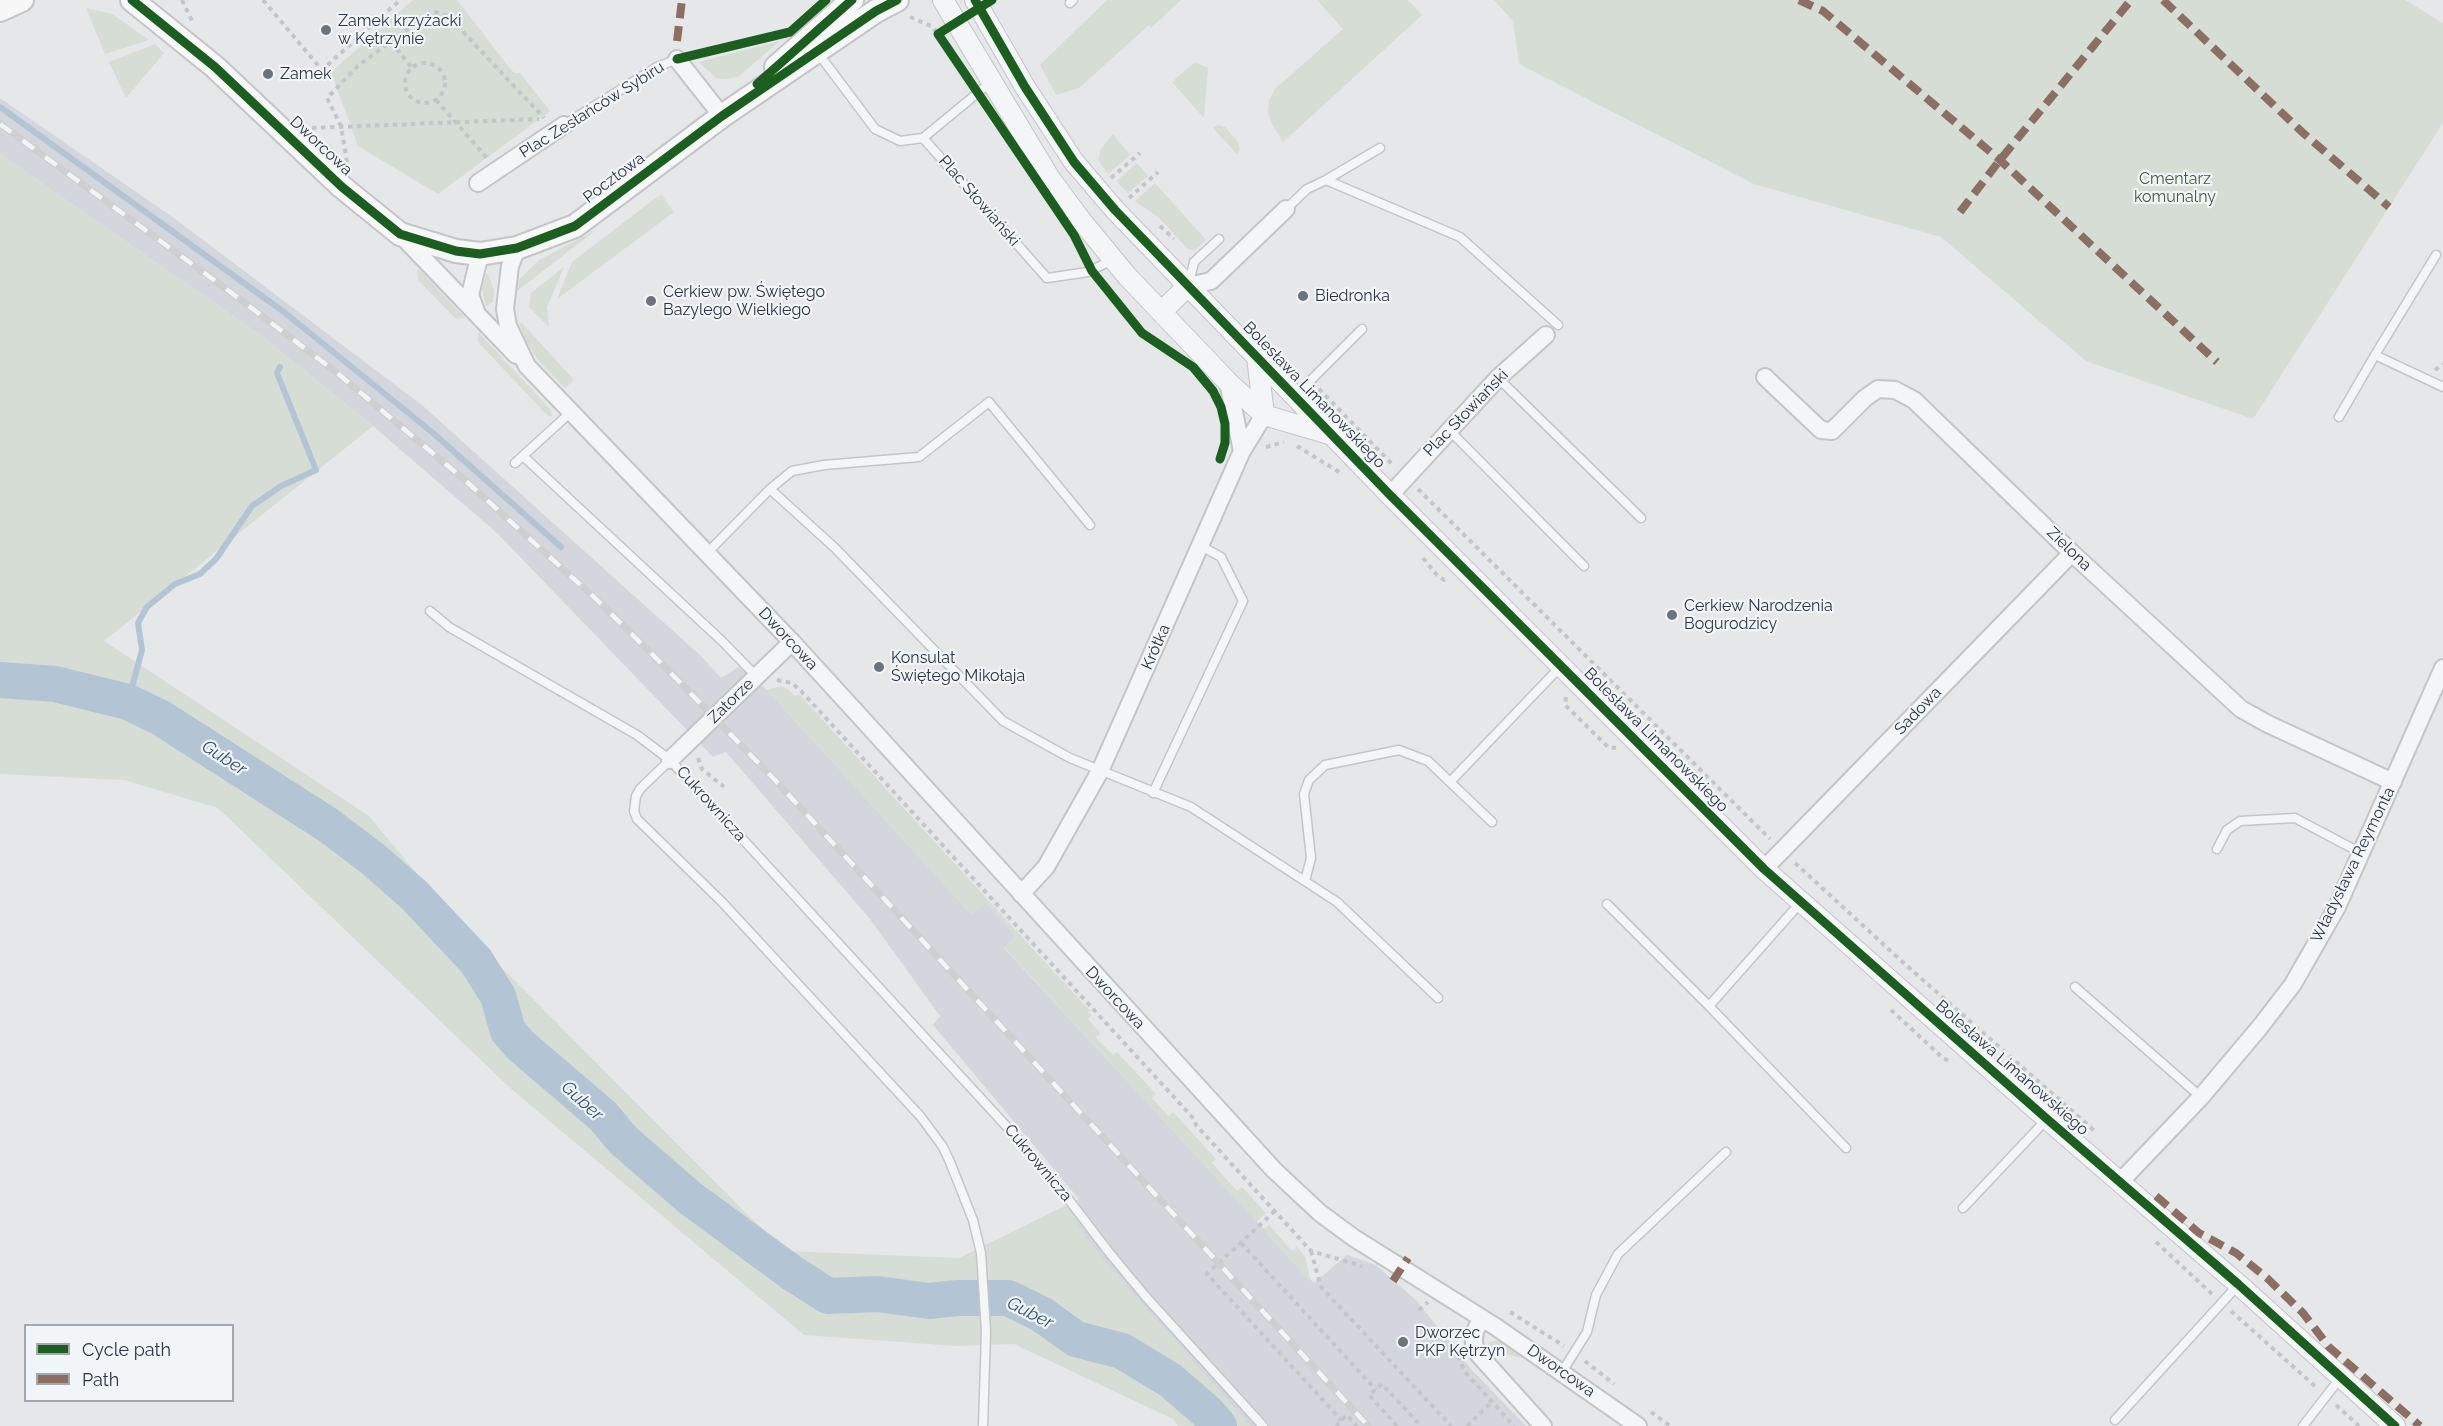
<!DOCTYPE html>
<meta charset="utf-8">
<style>
body{margin:0}
#map{position:relative;width:2443px;height:1426px;overflow:hidden;background:#e5e7e9;font-family:Raleway,sans-serif}
canvas{display:block}
.legend{position:absolute;left:24px;top:1324px;width:210px;height:78px;box-sizing:border-box;background:#f2f5f8;border:2px solid #a2a8b0;margin:0;padding:8px 10px;list-style:none;font-size:18px;color:#2a3443}
.legend li{display:flex;align-items:center;gap:12px;height:30px}
.legend b{width:30px;border:2px solid #a2a8b0}
</style>
<div id="map">
<canvas width="2443" height="1426"></canvas>
<ul class="legend">
<li><b style="height:8px;background:#1b5e20"></b>Cycle path</li>
<li><b style="height:8px;background:#8d6e63"></b>Path</li>
</ul>
</div>
<script>
const ctx = document.querySelector('canvas').getContext('2d');
ctx.lineJoin = 'round';
function paint(path, color) {
  ctx.fillStyle = color;
  ctx.fill(path, 'evenodd');
}
function toPath(rows) {
  const path = new Path2D();
  for (const r of rows) {
    if (r.length === 3) {
      path.moveTo(r[0] + r[2], r[1]);
      path.arc(r[0], r[1], r[2], 0, 2 * Math.PI);
      continue;
    }
    path.moveTo(r[0], r[1]);
    for (let i = 2; i < r.length; i += 2) path.lineTo(r[i], r[i + 1]);
  }
  return path;
}
function strokePath(path, color, width, dash) {
  ctx.strokeStyle = color;
  ctx.lineWidth = width;
  ctx.lineCap = dash ? 'butt' : 'round';
  ctx.setLineDash(dash || []);
  ctx.stroke(path);
}
function write(font, color, halo, rows, align = 'center') {
  ctx.font = font + ' Raleway,sans-serif';
  ctx.lineWidth = 4.5;
  ctx.setLineDash([]);
  ctx.textBaseline = 'middle';
  ctx.strokeStyle = halo;
  ctx.fillStyle = color;
  for (const [text, x, y, turn = 0] of rows) {
    ctx.save();
    ctx.translate(x, y);
    ctx.rotate((+turn || 0) * Math.PI / 180);
    ctx.textAlign = isNaN(turn) ? turn : align;
    if (halo) ctx.strokeText(text, 0, 0);
    ctx.fillText(text, 0, 0);
    ctx.restore();
  }
}
paint(toPath([
 [0,98,174,218,423,406,701,656,721,678,739,667,767,690,971,914,985,902,1016,936,1004,948,1314,1283,1347,1255,1376,1265,1416,1300,1472,1370,1526,1426,1250,1426,1108,1266,1077,1226,1079,1199,933,1025,940,1016,870,919,726,752,713,757,497,533,373,426,259,334,0,154]
]), '#d3d6dc');
paint(toPath([
 [413,0,457,0,505,62,514,73,520,73,550,111,438,194,358,146,331,72],
 [1107,0,1181,0,1151,28,1149,25,1079,88,1056,95,1040,65],
 [1317,0,1408,0,1422,15,1283,142,1273,126,1268,113,1269,100,1275,89,1343,29],
 [1494,0,2405,0,2443,23,2443,123,2253,419,2086,361,1941,237,1754,184,1519,64,1513,21],
 [86,8,112,14,149,40,105,54],
 [780,41,738,77,726,79,716,78,699,62],
 [155,44,164,53,126,98,109,62],
 [1195,62,1208,68,1204,118,1172,82],
 [1218,125,1225,127,1238,142,1240,149,1237,154,1213,128],
 [1113,134,1130,155,1108,174,1098,160,1101,149],
 [0,154,259,334,373,426,104,641,369,816,458,924,784,1251,959,1258,1079,1199,1077,1226,1116,1275,1250,1426,1178,1426,1173,1419,1014,1344,956,1346,804,1335,508,1086,218,808,124,780,0,774],
 [1137,163,1148,176,1128,193,1116,181],
 [1155,183,1206,240,1195,250,1188,249,1158,217,1135,201],
 [661,194,674,212,557,299,572,262],
 [596,230,517,291,519,280,539,260],
 [564,267,547,307,549,327,529,307,531,293],
 [419,269,465,318,456,319,418,280,417,271],
 [486,274,488,274,494,290,493,302,486,306,482,289],
 [519,323,522,323,574,380,565,388,537,359,526,341],
 [478,332,551,410,552,416,548,416,478,342],
 [781,686,789,690,795,696,799,694,1090,1011,1088,1012,1091,1016,1088,1019,1100,1033,1096,1038,1113,1055,1117,1052,1156,1094,1152,1098,1168,1116,1173,1112,1216,1159,1212,1163,1228,1181,1237,1191,1242,1187,1266,1213,1256,1222,1004,947,1015,936,986,903,971,915,767,690],
 [1269,1225,1292,1251,1297,1247,1305,1256,1311,1283,1263,1230],
 [1498,1340,1503,1342,1527,1359,1485,1349,1489,1342]
]), '#d5ddd5');
strokePath(toPath([
 [0,107,284,312,433,433,561,547],
 [128,702,142,650,138,623,147,607,175,584,200,574,216,559,252,506,281,486,316,470,277,373,280,367]
]), '#b3c4d4', 6);
strokePath(toPath([
 [0,680,55,684,128,702,161,718,328,825,373,859,414,895,476,961,498,996,508,1031,520,1045,603,1116,623,1140,690,1198,792,1273,828,1296,877,1294,929,1301,958,1298,1008,1298,1041,1314,1076,1339,1122,1351,1170,1380,1207,1412,1219,1426]
]), '#b3c4d4', 36);
const service = toPath([
 [1070,3,1073,0],
 [818,53,875,129,900,141,923,138],
 [991,82,923,138,1047,278,1088,272,1112,260],
 [564,125,657,67,677,59],
 [1326,180,1460,237,1558,325],
 [1286,209,1307,189,1326,180,1380,148],
 [1189,283,1194,262,1219,239],
 [2375,355,2436,255],
 [1498,378,1641,518],
 [1295,396,1362,329],
 [2339,417,2375,355,2443,387],
 [1449,430,1584,566],
 [523,456,722,641,756,676],
 [515,463,571,412],
 [770,489,835,548,1003,721,1070,758,1191,807,1337,902,1438,998],
 [707,553,770,489,792,471,824,465,919,457,989,402,1090,525],
 [430,611,449,627,637,735,670,760,1019,1140,1066,1196,1108,1251,1146,1297,1263,1426],
 [670,760,640,789,636,796,634,811,637,819,722,902,921,1117,943,1147,950,1162,973,1220,981,1253,986,1331,983,1426],
 [1450,782,1561,666],
 [1153,793,1243,601,1221,557,1201,546],
 [2217,849,2227,830,2240,821,2295,818,2361,853],
 [1305,881,1311,858,1304,794,1309,780,1325,765,1399,750,1428,761,1492,822],
 [1801,902,1709,1006,1846,1148],
 [1607,904,1709,1006],
 [2075,987,2201,1097],
 [1963,1208,2047,1119],
 [1562,1372,1587,1332,1596,1295,1618,1254,1726,1152],
 [2115,1420,2238,1285],
 [2303,1426,2341,1377]
]);
const minor = toPath([
 [677,59,722,116],
 [478,183,564,125],
 [401,235,516,355],
 [517,248,510,266,505,309,508,326,527,366,792,642,1274,1170,1320,1213,1354,1238,1496,1327,1638,1426],
 [1188,286,1211,281,1286,209],
 [476,311,470,295,480,254],
 [1765,377,1821,430,1832,431,1865,398,1878,389,1895,390,1914,400,2072,553,2241,709,2268,724,2393,782],
 [1228,382,1242,451],
 [1390,495,1498,378,1546,335],
 [670,760,792,642],
 [1764,869,2072,553],
 [1021,894,1046,867,1100,771,1242,451,1264,415],
 [2120,1182,2201,1097,2260,1027,2293,984,2337,907,2443,668],
 [1482,1318,1475,1331,1474,1338,1474,1345,1479,1355,1543,1426]
]);
const tertiary = toPath([
 [943,0,1049,177,1080,219,1127,276,1228,382,1264,415,1329,434],
 [975,0,1025,87,1074,162,1115,210,1390,495,1764,869,2047,1119,2238,1284,2395,1426],
 [1161,312,1188,286],
 [1257,357,1264,415]
]);
const secondary = toPath([
 [132,0,215,67,342,187,400,234,456,251,480,254,517,248,575,226,722,116,876,11,897,0],
 [0,10,22,0],
 [776,67,852,0]
]);
strokePath(service, '#c3c5c7', 11);
strokePath(minor, '#c3c5c7', 20);
strokePath(tertiary, '#c3c5c7', 22);
strokePath(secondary, '#c3c5c7', 26);
strokePath(toPath([
 [182,0,192,21],
 [263,0,322,70,400,0],
 [910,17,931,26,938,34],
 [391,42,412,68],
 [425,83,20],
 [436,100,487,158],
 [312,128,539,119],
 [347,162,341,126,327,98,358,66,432,11,448,16,544,118],
 [1111,178,1140,153],
 [1129,198,1158,172],
 [1160,226,1174,239],
 [2435,370,2443,364],
 [1319,389,1393,465],
 [1297,446,1339,472],
 [1266,447,1284,442],
 [1418,489,1770,839],
 [1423,558,1437,575,1444,580,1447,579],
 [777,680,792,683,801,691,1195,1120,1196,1125,1311,1251,1362,1266],
 [1566,697,1565,705,1608,747,1616,748],
 [698,758,702,769,724,787],
 [1795,863,1907,966,2096,1132],
 [1891,1010,1943,1058,1951,1062],
 [1275,1211,1207,1274,1342,1421],
 [2156,1242,2212,1294],
 [1241,1243,1376,1390],
 [1311,1251,1321,1287,1451,1426],
 [1419,1310,1428,1302],
 [2231,1311,2317,1388],
 [1510,1312,1564,1346],
 [1458,1356,1465,1372,1514,1426],
 [1585,1361,1614,1384],
 [2336,1405,2359,1426],
 [1651,1412,1670,1426],
 [1336,1426,1347,1415,1357,1426],
 [1397,1426,1369,1395,1382,1384,1421,1426],
 [1467,1426,1492,1402]
]), '#c3c5c9', 4, [4.5, 4.5]);
strokePath(service, '#f3f5f6', 8);
strokePath(minor, '#f3f5f6', 16);
strokePath(tertiary, '#f3f5f6', 20);
strokePath(secondary, '#f7f7f7', 22);
const rail = toPath([
 [0,124,229,291,336,372,467,482,595,598,662,664,775,780,1368,1426]
]);
strokePath(rail, '#cdcfd1', 7);
strokePath(rail, '#f2f5f8', 4.5, [14]);
strokePath(toPath([
 [1799,0,1823,11,2000,160,2217,362],
 [2163,0,2302,132,2389,207],
 [677,41,682,0],
 [1960,212,2000,160,2131,0],
 [2156,1196,2199,1233,2236,1253,2268,1279,2303,1313,2329,1347,2420,1426],
 [1393,1281,1408,1258]
]), '#8d6e63', 8, [15, 8]);
strokePath(toPath([
 [132,0,215,67,342,187,400,234,456,251,480,254,517,248,575,226,722,116,876,11,897,0],
 [975,0,1025,87,1074,162,1115,210,1390,495,1764,869,2047,1119,2238,1284,2395,1426],
 [992,0,938,34,1074,235,1092,271,1142,333,1193,367,1213,391,1221,407,1225,424,1225,443,1220,459],
 [677,59,790,32,826,0],
 [757,84,852,0]
]), '#1b5e20', 9);
for (const [x, y, r, color] of [
 [326,30,6,"#6b737d"],
 [268,74,6,"#6b737d"],
 [1303,296,6,"#6b737d"],
 [651,301,6,"#6b737d"],
 [1672,615,6,"#6b737d"],
 [879,667,6,"#6b737d"],
 [1403,1342,6,"#6b737d"]
]) {
  const dot = new Path2D();
  dot.arc(x, y, r, 0, 2 * Math.PI);
  ctx.fillStyle = color;
  ctx.fill(dot);
  strokePath(dot, '#f2f5f8', 2);
}
write('16px', '#2a3443', '#f2f5f8', [
 ["Zamek krzyżacki",338,21],
 ["w Kętrzynie",338,39],
 ["Zamek",280,74],
 ["Cerkiew pw. Świętego",663,292],
 ["Bazylego Wielkiego",663,310],
 ["Biedronka",1315,296],
 ["Cerkiew Narodzenia",1684,606],
 ["Bogurodzicy",1684,624],
 ["Konsulat",891,658],
 ["Świętego Mikołaja",891,676],
 ["Dworzec",1415,1333],
 ["PKP Kętrzyn",1415,1351]
], 'left');
write('16px', '#2a3443', '#f2f5f8', [
 ["Plac Zesłańców Sybiru",592,110,-32],
 ["Dworcowa",321,146,43],
 ["Pocztowa",614,178,-37],
 ["Plac Słowiański",979,201,49],
 ["Bolesława Limanowskiego",1314,395,46],
 ["Plac Słowiański",1466,413,-46],
 ["Zielona",2069,549,44],
 ["Dworcowa",788,639,47],
 ["Krótka",1156,647,-66],
 ["Zatorze",731,701,-44],
 ["Sadowa",1918,711,-46],
 ["Bolesława Limanowskiego",1656,740,45],
 ["Cukrownicza",711,804,48],
 ["Władysława Reymonta",2353,865,-64],
 ["Dworcowa",1115,998,47],
 ["Bolesława Limanowskiego",2012,1068,41],
 ["Cukrownicza",1038,1163,50],
 ["Dworcowa",1561,1371,35]
]);
write('16px', '#405f37', '#f2f5f8', [
 ["Cmentarz",2175,179],
 ["komunalny",2175,197]
]);
write('italic 18px', '#345478', '#f2f5f8', [
 ["Guber",224,758,33],
 ["Guber",582,1101,42],
 ["Guber",1030,1313,27]
]);
</script>
